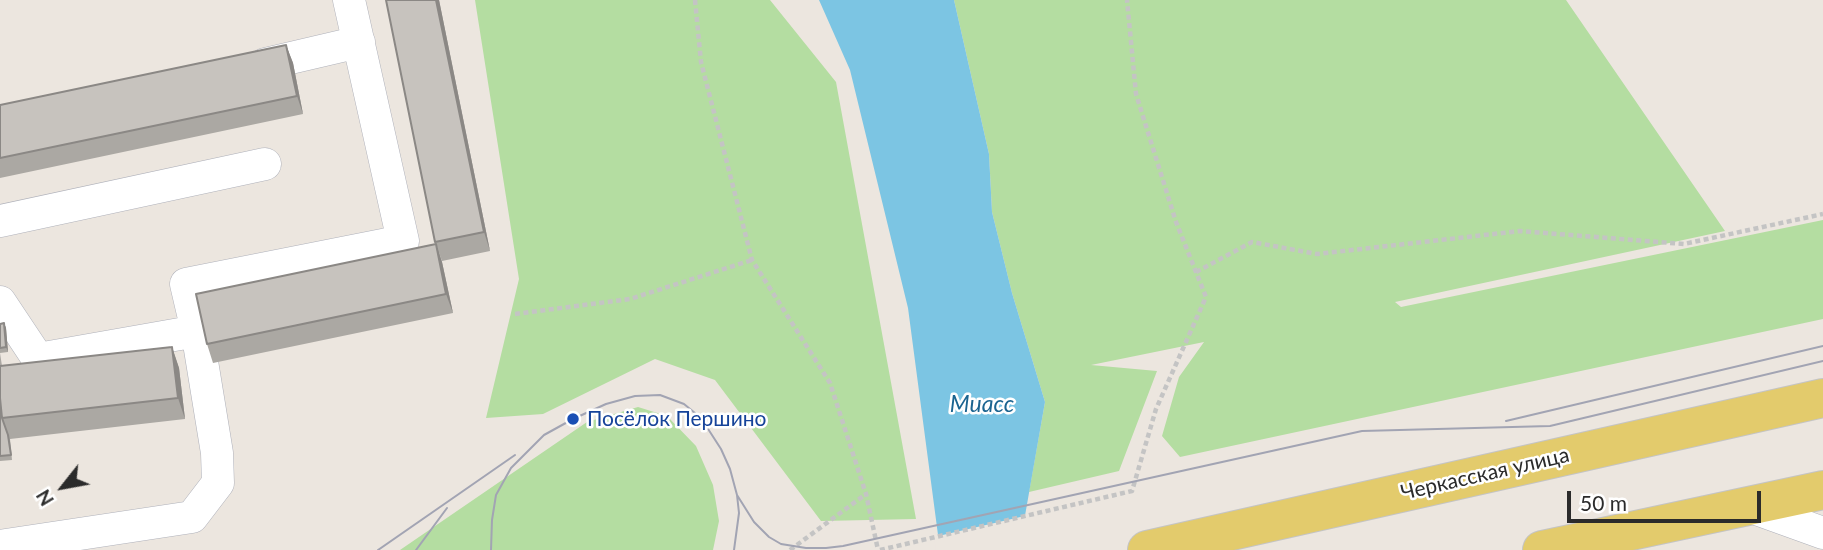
<!DOCTYPE html>
<meta charset="utf-8">
<style>
body{margin:0}
#map{position:relative;width:1823px;height:550px;overflow:hidden;background:#ece6df;font-family:Lato,sans-serif}
canvas{display:block}
.north{position:absolute;left:28px;top:452px;width:70px;height:70px;-webkit-text-stroke:5px #fff;paint-order:stroke;rotate:239deg;font-size:19px;font-weight:700;line-height:28px;text-align:center;color:#2b2b2b}
.north::after{content:'';display:block;margin:auto;width:24px;height:32px;background:#2b2b2b;clip-path:polygon(50% 0,100% 100%,50% 72%,0 100%)}
.scale{position:absolute;left:1567px;top:491px;width:194px;height:32px;box-sizing:border-box;border:4px solid #2b2b2b;border-top:0;padding-left:9px;font-size:21px;line-height:24px;white-space:nowrap;color:#2b2b2b;-webkit-text-stroke:5px #fff;paint-order:stroke}
</style>
<div id="map">
<canvas width="1823" height="550"></canvas>
<div class="north">N</div>
<div class="scale">50 m</div>
</div>
<script>
const ctx = document.querySelector('canvas').getContext('2d');
ctx.lineJoin = 'round';
function paint(path, color) {
  ctx.fillStyle = color;
  ctx.fill(path, 'evenodd');
}
function toPath(rows) {
  const path = new Path2D();
  for (const r of rows) {
    path.moveTo(r[0], r[1]);
    for (let i = 2; i < r.length; i += 2) path.lineTo(r[i], r[i + 1]);
  }
  return path;
}
function strokePath(path, color, width, dash) {
  ctx.strokeStyle = color;
  ctx.lineWidth = width;
  ctx.lineCap = dash ? 'butt' : 'round';
  ctx.setLineDash(dash || []);
  ctx.stroke(path);
}
function write(font, color, halo, rows, align = 'center') {
  ctx.font = font + ' Lato,sans-serif';
  ctx.lineWidth = 5;
  ctx.setLineDash([]);
  ctx.textBaseline = 'middle';
  ctx.strokeStyle = halo;
  ctx.fillStyle = color;
  for (const [text, x, y, turn = 0] of rows) {
    ctx.save();
    ctx.translate(x, y);
    ctx.rotate((+turn || 0) * Math.PI / 180);
    ctx.textAlign = isNaN(turn) ? turn : align;
    if (halo) ctx.strokeText(text, 0, 0);
    ctx.fillText(text, 0, 0);
    ctx.restore();
  }
}
paint(toPath([
 [475,0,770,0,836,82,916,519,821,521,715,380,655,359,543,414,486,418,519,279],
 [954,0,1566,0,1725,231,1395,302,1401,307,1823,220,1823,319,1180,457,1162,436,1179,377,1204,342,1091,365,1157,371,1119,471,1029,492,1045,402,1012,293,992,212,989,154],
 [638,407,667,416,696,446,713,485,719,521,713,550,400,550,587,422]
]), '#b4dda1');
paint(toPath([
 [819,0,954,0,989,154,992,212,1012,293,1045,402,1023,527,940,550,908,308,850,70]
]), '#7cc5e3');
paint(toPath([
 [1029,515,1027,527,1031,550,936,550,934,537]
]), '#ece6df');
const minor = toPath([
 [265,64,359,42],
 [0,221,265,164],
 [0,302,38,359,197,331,186,284,403,241,349,0],
 [1748,506,1823,533],
 [0,546,192,517,218,483,217,453,197,331]
]);
const major = toPath([
 [1147,550,1823,398],
 [1542,550,1823,490]
]);
strokePath(minor, '#afb1ba', 33);
strokePath(major, '#c4c4c4', 40);
strokePath(toPath([
 [695,0,701,62,752,260,830,383,866,494,878,550],
 [1196,272,1252,242,1317,254,1520,231,1684,244,1823,214],
 [515,314,630,299,752,260],
 [790,550,866,494],
 [880,550,1132,491,1156,409,1206,297,1176,222,1136,94,1127,0]
]), '#c4c4c4', 4.5, [5, 3.5]);
strokePath(minor, '#fff', 32);
strokePath(major, '#e3cb6c', 38);
strokePath(toPath([
 [1506,421,1823,346],
 [737,495,754,522,769,537,781,544,806,548,826,548,843,546,1362,431,1550,426,1823,361],
 [378,550,515,455],
 [416,550,447,508],
 [491,550,492,520,496,495,511,468,544,435,573,419,606,404,635,396,660,395,684,404,701,418,721,449,730,469,737,495,739,513,734,550]
]), '#a2a4b3', 2);
paint(toPath([
 [439,0,490,251,442,261,435,242],
 [286,45,293,63,303,114,0,178,0,105],
 [436,244,442,262,453,313,213,363,207,344],
 [4,323,6,328,8,352,0,353,2,366,172,347,179,368,185,419,10,439,12,460,0,461,0,324]
]), '#aba8a3');
paint(toPath([
 [436,0,439,0,490,251,484,232],
 [286,45,293,63,303,114,297,96],
 [436,244,442,262,453,313,446,294],
 [4,323,6,328,8,352,6,347],
 [172,347,179,368,185,419,178,398]
]), '#8b8885');
const building = toPath([
 [386,0,436,0,484,232,435,242,386,0],
 [286,45,297,96,0,158,0,105,286,45],
 [436,244,446,294,207,344,196,294,436,244],
 [4,323,6,347,0,348,0,324,4,323],
 [172,347,178,398,2,418,0,398,0,366,172,347],
 [0,398,2,418,8,435,11,455,0,456,0,398]
]);
paint(building, '#c7c3be');
strokePath(building, '#8b8885', 2);
for (const [x, y, r, color] of [
 [573,419,7,"#1a4fb4"]
]) {
  const dot = new Path2D();
  dot.arc(x, y, r, 0, 2 * Math.PI);
  ctx.fillStyle = color;
  ctx.fill(dot);
  strokePath(dot, '#fff', 2.5);
}
write('21px', '#164399', '#fff', [
 ["Посёлок Першино",587,419]
], 'left');
write('21px', '#2b2b2b', '#fff', [
 ["Черкасская улица",1485,474,-13]
]);
write('italic 23px', '#1b6490', '#fff', [
 ["Миасс",982,405]
]);
</script>
